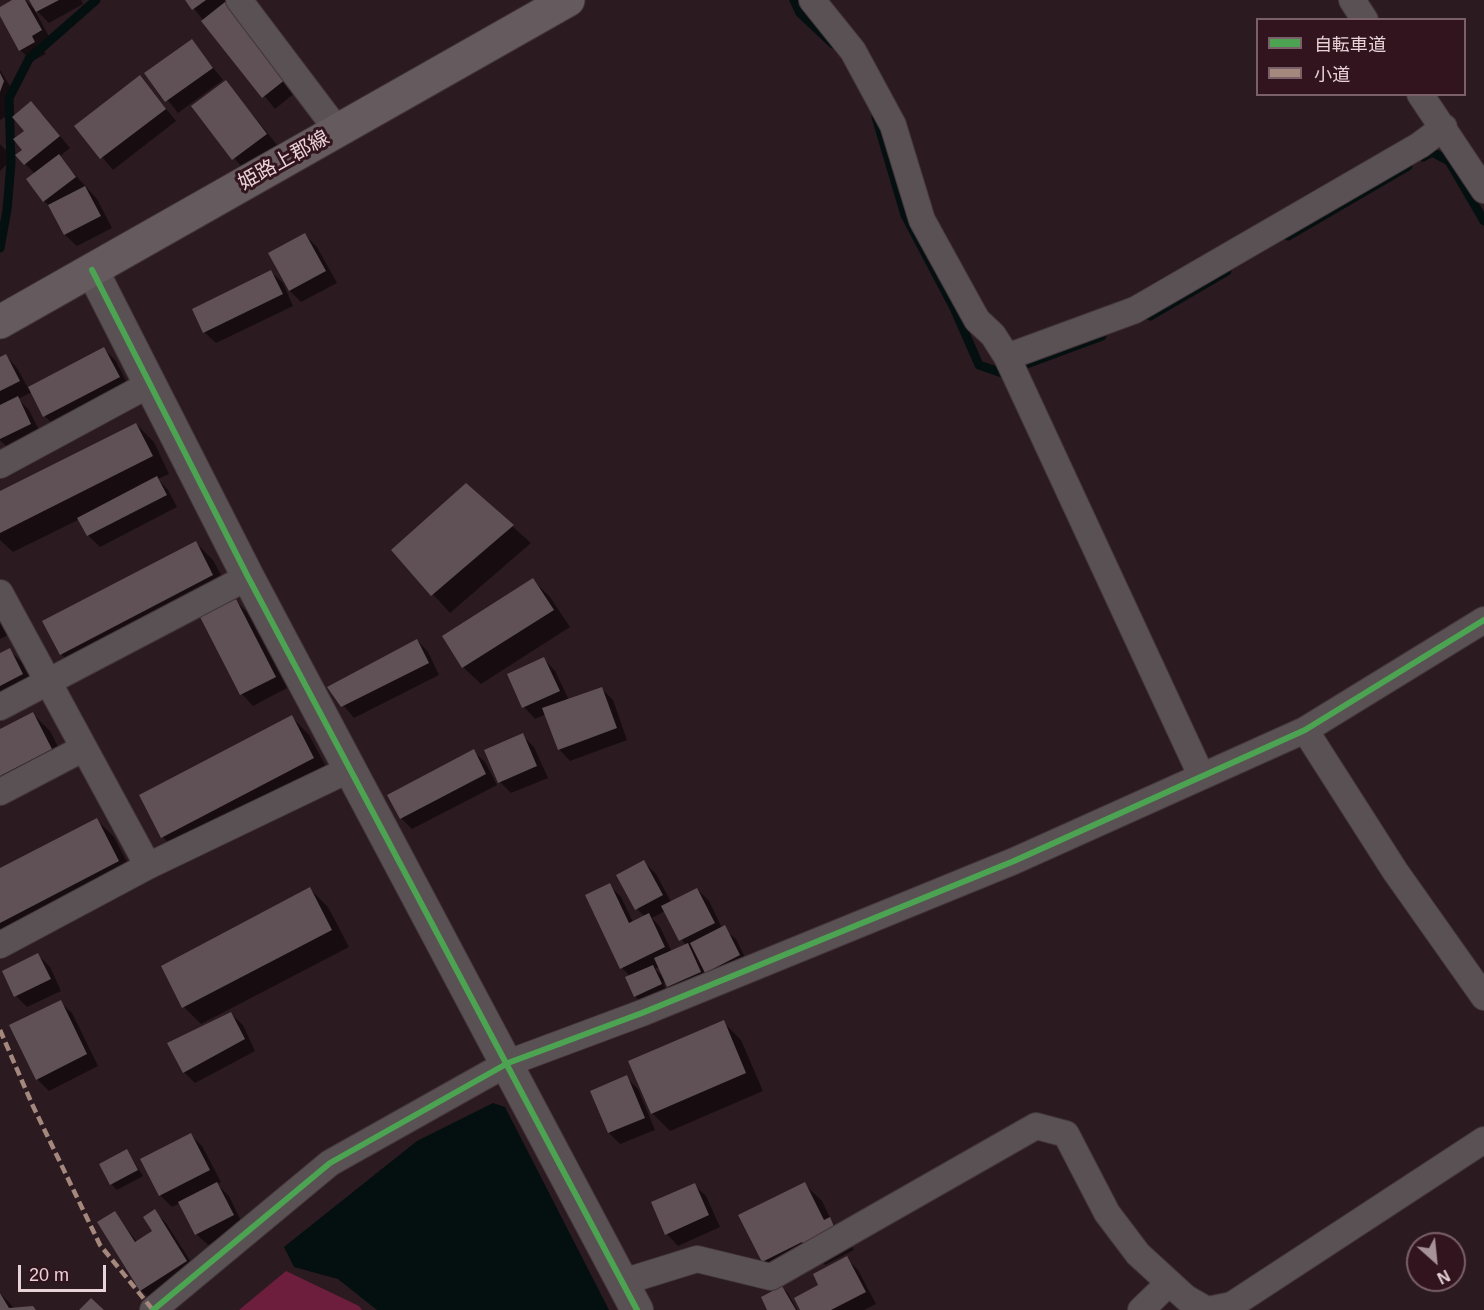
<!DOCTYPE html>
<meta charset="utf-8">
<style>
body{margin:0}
#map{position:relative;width:1484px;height:1310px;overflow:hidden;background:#2b1a20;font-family:Helvetica,"Noto Sans JP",sans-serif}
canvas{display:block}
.legend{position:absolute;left:1256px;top:18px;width:210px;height:78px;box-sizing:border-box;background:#31141d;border:2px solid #7a6068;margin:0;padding:8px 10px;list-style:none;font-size:18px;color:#e8d3d8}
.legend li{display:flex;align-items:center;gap:12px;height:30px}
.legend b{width:30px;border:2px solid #7a6068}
.north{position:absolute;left:1406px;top:1232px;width:60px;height:60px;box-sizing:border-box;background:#31141d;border:2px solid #7a6068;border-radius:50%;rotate:153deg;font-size:16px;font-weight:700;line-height:24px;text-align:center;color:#e8d3d8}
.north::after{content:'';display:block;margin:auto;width:21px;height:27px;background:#a69298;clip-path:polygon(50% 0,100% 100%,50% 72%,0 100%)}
.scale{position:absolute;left:18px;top:1265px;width:88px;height:27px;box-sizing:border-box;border:3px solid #e8d3d8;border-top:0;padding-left:8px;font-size:18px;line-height:21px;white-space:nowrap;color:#e8d3d8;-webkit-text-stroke:4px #31141d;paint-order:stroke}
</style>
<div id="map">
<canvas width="1484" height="1310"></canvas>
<ul class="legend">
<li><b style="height:8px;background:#4ca352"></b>自転車道</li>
<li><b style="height:8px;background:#a5887d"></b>小道</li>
</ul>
<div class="north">N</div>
<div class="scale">20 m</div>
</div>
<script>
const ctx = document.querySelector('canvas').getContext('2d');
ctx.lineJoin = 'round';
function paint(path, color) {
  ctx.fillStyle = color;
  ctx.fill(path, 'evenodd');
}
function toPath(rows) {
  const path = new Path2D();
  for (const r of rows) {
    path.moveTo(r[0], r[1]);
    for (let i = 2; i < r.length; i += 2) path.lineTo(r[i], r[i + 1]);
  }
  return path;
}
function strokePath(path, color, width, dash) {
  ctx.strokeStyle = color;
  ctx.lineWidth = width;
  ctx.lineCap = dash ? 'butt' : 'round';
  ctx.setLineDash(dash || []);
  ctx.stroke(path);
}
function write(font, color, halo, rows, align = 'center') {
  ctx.font = font + ' Helvetica,"Noto Sans JP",sans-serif';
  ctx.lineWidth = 6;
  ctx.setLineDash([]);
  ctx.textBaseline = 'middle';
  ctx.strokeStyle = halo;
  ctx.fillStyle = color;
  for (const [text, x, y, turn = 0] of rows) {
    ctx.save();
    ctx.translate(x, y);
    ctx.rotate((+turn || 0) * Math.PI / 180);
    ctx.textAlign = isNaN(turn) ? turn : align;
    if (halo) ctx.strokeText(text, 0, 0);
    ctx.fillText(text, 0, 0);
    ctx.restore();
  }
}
paint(toPath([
 [286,1271,359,1306,362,1310,239,1310]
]), '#6d1e3d');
paint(toPath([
 [493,1103,505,1107,609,1310,377,1310,338,1279,294,1267,284,1247,417,1141]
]), '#040f0f');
paint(toPath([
 [15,0,25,0,34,9,52,42,42,48,46,54,32,61,20,50,0,13,0,8],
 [31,0,81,0,83,4,49,23,37,11],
 [187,0,232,0,226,5,296,92,275,109],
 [192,41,223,80,178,113,146,73],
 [0,70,15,94,7,116,0,120],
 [140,77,176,121,113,170,76,126],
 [226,82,278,146,245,171,193,107],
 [42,114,70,148,59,157,97,199,112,228,77,246,65,235,52,208,44,201,35,174,17,155,24,150],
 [0,144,13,158,0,171],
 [305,235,317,247,337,283,301,302,290,291],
 [271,272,283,283,293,306,216,343,204,332],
 [104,349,116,361,130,389,56,428,45,416,32,392,18,399,29,410,42,436,11,451,0,440,0,359,6,356,17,368,28,388],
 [136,424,154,442,169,474,158,479,168,490,177,507,100,547,88,535,80,519,13,552,0,540,0,493],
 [466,485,531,543,450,613,393,550],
 [196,543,213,560,230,592,79,671,61,654],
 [533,580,550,597,570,627,481,684,463,667],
 [235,600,247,612,287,688,253,706,242,694,202,618],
 [0,610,12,633,0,639],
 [417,640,428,652,439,675,354,718,329,688],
 [9,650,27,667,39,692,0,712,0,655],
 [544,659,555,671,569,700,601,688,613,700,627,740,570,761,559,749,546,714,535,719,524,707,509,675],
 [33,714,50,731,68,767,0,803,0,730],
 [292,717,309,735,331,776,180,855,163,837,141,796],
 [522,735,534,747,548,778,511,793,500,782],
 [473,751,485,762,497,785,412,829,401,818],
 [97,820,114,837,136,879,0,949,0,870],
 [644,862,656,874,671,902,697,889,709,901,722,928,736,939,750,967,718,983,706,972,711,984,679,998,663,981,666,990,640,1002,635,996,630,976,622,968,609,885,621,897,633,922,645,917,637,909],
 [665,911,686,946,672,952,660,927,652,918],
 [659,967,663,977,655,969],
 [310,889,328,907,349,947,201,1024,184,1007],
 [38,955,50,967,61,991,27,1007,16,996],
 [60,1002,72,1013,98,1066,49,1091,37,1079],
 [231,1014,243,1025,255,1051,195,1083,184,1072],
 [723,1022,741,1040,763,1091,670,1131,652,1113],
 [626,1077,638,1089,655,1130,620,1144,609,1133],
 [191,1135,202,1146,221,1182,217,1184,229,1196,244,1227,208,1245,196,1234,180,1203,172,1207,160,1195],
 [127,1151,143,1176,117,1190,111,1184],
 [804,1184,822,1201,832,1222,847,1237,854,1250,825,1265,819,1259,781,1278,763,1261],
 [694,1185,706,1196,720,1227,678,1246,667,1234,653,1203],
 [154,1211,166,1223,198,1273,153,1302,141,1290,99,1223,115,1213,137,1242,154,1232],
 [846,1258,858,1270,876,1304,864,1310,802,1310,820,1285],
 [782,1288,788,1293,797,1310,769,1310],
 [0,1293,15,1309,35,1310,0,1310]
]), '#0007');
strokePath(toPath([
 [794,0,800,13,833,44],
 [876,117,905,215,954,308,979,365,1002,373,1102,336],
 [1423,157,1432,152,1449,161,1484,221],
 [1288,236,1408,166],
 [0,248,7,210,11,163,9,98,29,59,96,0],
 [1150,316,1227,271]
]), '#040f0f', 9);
paint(toPath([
 [12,0,25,0,42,30,32,36,35,42,19,51,0,16,0,7],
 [29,0,59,0,36,12],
 [185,0,206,0,192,10],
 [225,2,286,79,262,98,201,21],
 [192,39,213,68,165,102,144,73],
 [0,73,4,81,0,92],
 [140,75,166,109,100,159,74,126],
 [226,80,267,134,232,160,191,106],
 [31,101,60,136,24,165,15,155,22,150,13,139,24,131,12,117],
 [59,154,76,177,43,202,26,179],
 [85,186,101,216,64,235,48,205],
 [305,233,326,271,289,291,268,253],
 [271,270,283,294,203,333,192,309],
 [104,347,120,377,43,417,28,387],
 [6,354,20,381,0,391,0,357],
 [18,396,31,424,0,439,0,405],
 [136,423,153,456,0,533,0,491],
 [157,476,167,495,87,536,77,518],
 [466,483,514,525,431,596,391,550],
 [196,541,213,575,60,655,42,621],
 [533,578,554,610,462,668,442,636],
 [236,599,276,677,240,695,200,617],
 [417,639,429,663,341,707,327,687],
 [10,648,23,674,0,686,0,653],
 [544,657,560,691,522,708,507,674],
 [602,687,617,728,558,750,542,708],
 [33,712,52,749,0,776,0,729],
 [292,715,314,758,161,838,139,795],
 [523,733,537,766,498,783,484,750],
 [474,749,486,774,400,819,387,795],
 [97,818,119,861,0,923,0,868],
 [644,860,663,895,635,910,616,875],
 [610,883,629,923,649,913,665,947,620,969,585,895],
 [310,887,332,930,182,1008,161,966],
 [697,888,715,923,679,941,661,906],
 [725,925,740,955,705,973,690,943],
 [688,943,701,972,667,987,654,958],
 [38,953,51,979,14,997,2,971],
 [653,965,662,984,634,997,625,977],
 [61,1000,87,1054,36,1080,9,1025],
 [231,1012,245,1039,183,1073,167,1043],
 [724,1020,746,1073,651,1114,628,1061],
 [627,1075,645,1118,608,1133,590,1091],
 [191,1133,210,1170,159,1196,140,1159],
 [127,1149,138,1170,110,1185,99,1164],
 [217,1182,234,1215,195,1235,178,1202],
 [805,1182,824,1220,830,1217,837,1233,806,1249,802,1242,762,1262,738,1215],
 [695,1183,709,1215,665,1235,651,1202],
 [155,1209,187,1261,140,1291,97,1222,115,1211,135,1242,152,1231,143,1217],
 [847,1256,866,1292,831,1310,800,1310,794,1298,818,1285,813,1274],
 [782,1286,796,1310,767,1310,761,1297],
 [0,1293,9,1308,33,1306,36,1310,0,1310],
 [91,1298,104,1310,79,1310]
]), '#605156');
const minor = toPath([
 [239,0,338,131],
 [812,0,853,51,893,125,922,220,977,320,993,335,1007,357,1201,775],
 [1352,0,1365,20],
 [1420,94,1484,190],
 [1007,357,1135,310,1420,145,1444,127],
 [0,465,150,384],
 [0,593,148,866],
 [0,707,248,577],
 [1305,730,1395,871,1484,997],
 [0,792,84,748],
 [0,945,148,866,350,769],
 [623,1282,697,1259,771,1277,1036,1126,1066,1134,1107,1213,1138,1254,1186,1298,1207,1310],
 [153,1310,330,1163,508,1063,642,1013,1014,861,1305,730,1484,620],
 [1141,1310,1169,1283],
 [1208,1310,1232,1305,1484,1140]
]);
const tertiary = toPath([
 [92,270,248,577,637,1310]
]);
const primary = toPath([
 [0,322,568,0]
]);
strokePath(minor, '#44363b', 28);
strokePath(tertiary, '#44363b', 34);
strokePath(primary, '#44363b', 35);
strokePath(minor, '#595153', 26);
strokePath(tertiary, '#595153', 32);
strokePath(primary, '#655b5e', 33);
strokePath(toPath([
 [0,1030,32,1104,100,1245,153,1310]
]), '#a5887d', 4.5, [9, 4.5]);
strokePath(toPath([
 [92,270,248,577,637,1310],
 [153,1310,330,1163,508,1063,642,1013,1014,861,1305,730,1484,620]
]), '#4ca352', 6);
write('20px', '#e8d3d8', '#31141d', [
 ["姫路上郡線",284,161,-29]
]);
</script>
